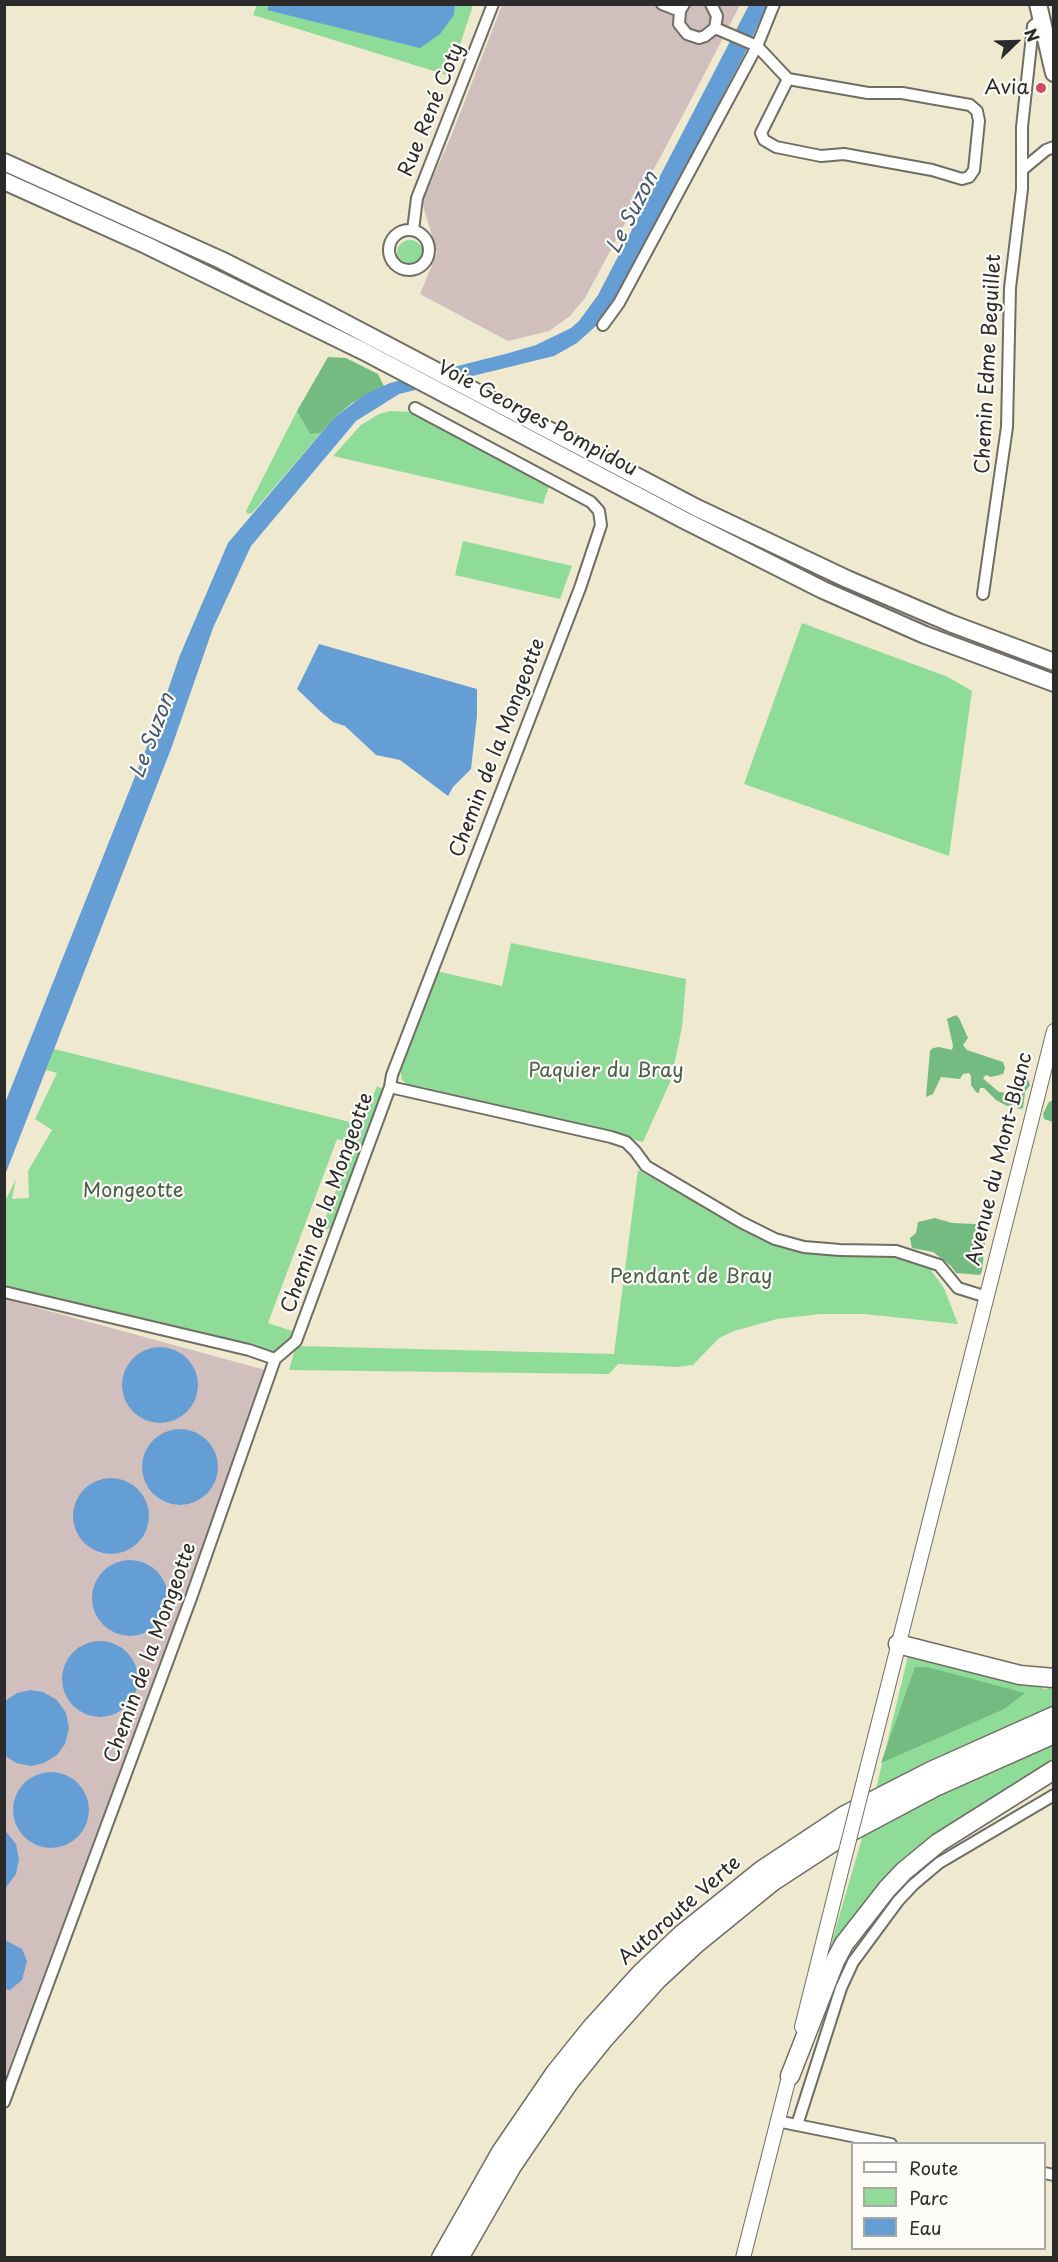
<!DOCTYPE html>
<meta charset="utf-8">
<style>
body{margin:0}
#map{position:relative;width:1058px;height:2262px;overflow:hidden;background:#efe9cf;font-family:"Playpen Sans",sans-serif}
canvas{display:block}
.frame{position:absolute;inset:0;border:6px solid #2b2b2b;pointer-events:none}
.legend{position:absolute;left:851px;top:2142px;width:195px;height:108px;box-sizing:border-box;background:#fdfcf7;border:2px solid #a9a8a5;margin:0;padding:8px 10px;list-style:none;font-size:18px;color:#2b2b2b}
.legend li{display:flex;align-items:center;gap:12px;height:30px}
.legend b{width:30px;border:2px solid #a9a8a5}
.north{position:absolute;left:986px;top:12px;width:60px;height:60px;-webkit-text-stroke:4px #fdfcf7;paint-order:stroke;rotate:67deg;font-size:16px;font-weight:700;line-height:24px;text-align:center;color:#2b2b2b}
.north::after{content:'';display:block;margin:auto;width:21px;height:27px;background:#2b2b2b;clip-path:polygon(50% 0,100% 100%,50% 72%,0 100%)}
</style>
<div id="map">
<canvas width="1058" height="2262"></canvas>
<div class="frame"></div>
<ul class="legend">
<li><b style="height:8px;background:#fff"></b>Route</li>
<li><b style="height:16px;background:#8fdb98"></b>Parc</li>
<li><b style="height:16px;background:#659ed4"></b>Eau</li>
</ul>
<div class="north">N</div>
</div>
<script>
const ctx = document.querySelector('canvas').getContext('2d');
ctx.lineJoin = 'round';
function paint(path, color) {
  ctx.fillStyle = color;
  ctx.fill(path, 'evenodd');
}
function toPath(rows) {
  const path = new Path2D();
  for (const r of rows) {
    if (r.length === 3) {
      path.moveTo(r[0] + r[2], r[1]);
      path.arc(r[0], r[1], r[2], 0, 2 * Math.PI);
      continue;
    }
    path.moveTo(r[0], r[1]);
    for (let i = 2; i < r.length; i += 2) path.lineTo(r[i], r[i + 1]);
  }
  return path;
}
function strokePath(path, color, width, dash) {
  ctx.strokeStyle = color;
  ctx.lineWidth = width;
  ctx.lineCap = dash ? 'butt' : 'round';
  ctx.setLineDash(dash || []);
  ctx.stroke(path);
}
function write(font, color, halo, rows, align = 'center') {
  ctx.font = font + ' "Playpen Sans",sans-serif';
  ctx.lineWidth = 4.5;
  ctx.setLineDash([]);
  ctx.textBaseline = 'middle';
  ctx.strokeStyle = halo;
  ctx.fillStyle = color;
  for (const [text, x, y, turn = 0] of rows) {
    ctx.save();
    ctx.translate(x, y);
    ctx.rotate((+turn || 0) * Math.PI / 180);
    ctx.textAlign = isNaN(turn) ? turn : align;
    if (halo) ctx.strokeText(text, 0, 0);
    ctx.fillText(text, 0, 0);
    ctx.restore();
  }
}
paint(toPath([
 [502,5,740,5,694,94,585,298,570,316,549,331,508,341,420,294,437,253,422,202,452,134],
 [5,1299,269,1371,5,2078]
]), '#d1bfbe');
paint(toPath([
 [257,5,269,5,267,10,454,15,455,5,473,5,450,76,253,15],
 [410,253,13],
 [297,411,310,434,321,433,252,513,248,514,246,511],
 [390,411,414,412,550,483,543,504,333,456,361,425,379,414],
 [463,541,572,566,560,599,455,575],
 [802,623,948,677,972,691,949,856,744,784],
 [511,943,686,979,682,1027,671,1080,643,1142,410,1087,402,1080,400,1067,436,971,502,986],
 [54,1049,362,1125,377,1086,384,1090,336,1223,332,1228,324,1230,322,1227,354,1143,337,1139,268,1323,295,1332,288,1343,281,1349,274,1352,5,1290,4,1203,16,1179,12,1199,29,1198,28,1171,52,1130,35,1119,57,1073,46,1070],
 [638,1170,767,1242,799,1252,817,1254,881,1255,914,1262,930,1269,944,1288,958,1324,864,1314,820,1314,777,1319,734,1331,719,1338,693,1365,677,1367,618,1364,609,1374,289,1370,296,1346,614,1354],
 [908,1656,1037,1684,1044,1689,1053,1687,1053,1706,932,1759,876,1789],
 [1053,1744,1053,1765,936,1837,822,1975,863,1835,934,1798]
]), '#8fdb98');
paint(toPath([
 [328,357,346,358,378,374,384,386,352,403,334,418,321,433,310,434,297,411],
 [956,1015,959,1018,968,1038,963,1045,967,1050,1003,1062,1005,1068,1003,1074,991,1077,986,1075,983,1078,986,1081,999,1092,1010,1093,1021,1092,1023,1087,1014,1077,1016,1073,1022,1071,1027,1076,1030,1085,1025,1092,1023,1108,1019,1109,1014,1105,1007,1106,996,1100,984,1088,980,1088,979,1093,976,1092,971,1085,971,1076,969,1073,963,1074,960,1079,941,1077,933,1094,926,1097,930,1051,933,1048,939,1047,952,1050,953,1046,947,1019],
 [1053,1100,1053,1122,1044,1119,1043,1114,1049,1102],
 [935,1218,952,1223,975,1224,982,1227,986,1233,982,1271,980,1275,956,1273,951,1266,933,1252,912,1248,910,1238,916,1233,918,1222],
 [915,1667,927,1667,1025,1693,1004,1709,881,1763]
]), '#73bb80');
paint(toPath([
 [269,5,269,4,455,5,454,15,440,34,420,48,267,10],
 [749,5,767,5,747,49,616,300,597,325,577,343,554,356,399,394,372,411,356,421,346,433,251,546,213,628,171,749,5,1175,5,1103,159,716,180,655,228,543,334,418,364,395,390,383,509,353,536,345,571,328,579,321,598,295],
 [319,644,477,689,477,716,471,769,453,787,448,796,400,760,376,755,345,726,333,722,321,712,297,689],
 [160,1385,38],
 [180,1467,38],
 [111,1516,38],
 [130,1598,38],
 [100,1679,38],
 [30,1690,43,1692,57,1700,66,1713,69,1728,65,1744,57,1755,44,1763,31,1766,16,1763,4,1755,5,1701,17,1693],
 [51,1810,38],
 [4,1829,16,1844,19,1859,16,1874,5,1889],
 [5,1940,22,1949,27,1961,22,1980,10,1990,5,1989]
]), '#659ed4');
const minor = toPath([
 [662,4,680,11],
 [684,4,680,11,679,24,687,34,699,38,705,36,715,28,717,16,711,4],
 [715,28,757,46,788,79,868,93,902,93,970,105,977,111,979,121,974,170,969,177,962,179,932,170,844,154,821,156,776,147,764,140,761,133,788,79],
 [1022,170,1046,150,1054,147],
 [413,230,417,198,493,4],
 [409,250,20],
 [603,325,619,303,757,46,774,4],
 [983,594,1007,427,1010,288,1022,189,1022,127,1033,26,1042,19],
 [390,1087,611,1137,626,1142,635,1151,646,1166,741,1222,775,1239,804,1247,840,1250,896,1251,939,1265,958,1288,987,1297],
 [4,1292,249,1350,275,1359],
 [4,2102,191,1598,275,1359,296,1341,390,1087,392,1075,580,588,601,525,599,511,591,502,415,408],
 [777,2121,891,2144],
 [797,2125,841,1988,853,1962,898,1901,913,1885,939,1863,1054,1795],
 [1044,2173,1054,2175]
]);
const secondary = toPath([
 [868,1765,1054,1031],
 [802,2027,840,1875],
 [743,2258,791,2069]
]);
const primary = toPath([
 [1038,4,1054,73]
]);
const trunk = toPath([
 [4,162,221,260,322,311,697,508,847,579,950,623,1054,662],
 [4,181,146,245,363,351,682,519,823,590,925,635,1054,683]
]);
const motorway = toPath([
 [898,1644,1020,1675,1054,1678],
 [790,2076,835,1961,844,1944,887,1889,904,1871,938,1843,1054,1770],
 [441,2258,501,2152,555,2073,592,2027,641,1973,681,1935,762,1870,845,1815,931,1771,1054,1716],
 [459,2258,512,2166,568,2084,604,2039,657,1980,697,1943,772,1882,841,1837,935,1787,1054,1734]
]);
strokePath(minor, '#706e64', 14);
strokePath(secondary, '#706e64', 16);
strokePath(primary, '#706e64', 20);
strokePath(trunk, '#706e64', 20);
strokePath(motorway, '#706e64', 21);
strokePath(minor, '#fff', 10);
strokePath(secondary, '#fff', 14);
strokePath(primary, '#fff', 16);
strokePath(trunk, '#fff', 16);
strokePath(motorway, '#fff', 18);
const secondaryBridge = toPath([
 [840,1875,868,1765]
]);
strokePath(secondaryBridge, '#706e64', 16, []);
strokePath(secondaryBridge, '#fff', 14);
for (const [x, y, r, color] of [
 [1041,88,6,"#d1495b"]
]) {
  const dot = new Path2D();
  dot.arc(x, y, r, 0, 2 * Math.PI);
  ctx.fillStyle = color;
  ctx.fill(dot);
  strokePath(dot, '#fdfcf7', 2);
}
write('20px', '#2b2b2b', '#fdfcf7', [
 ["Avia",1029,88]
], 'right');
write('20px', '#2b2b2b', '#fdfcf7', [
 ["Rue René Coty",432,110,-68],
 ["Chemin Edme Beguillet",989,364,-87],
 ["Voie Georges Pompidou",537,419,28],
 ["Chemin de la Mongeotte",498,748,-69],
 ["Avenue du Mont-Blanc",1000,1159,-76],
 ["Chemin de la Mongeotte",328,1203,-70],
 ["Chemin de la Mongeotte",151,1653,-70],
 ["Autoroute Verte",680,1911,-41]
]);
write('20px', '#49604c', '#fdfcf7', [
 ["Paquier du Bray",606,1071],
 ["Mongeotte",133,1191],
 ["Pendant de Bray",691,1277]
]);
write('italic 21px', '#42596f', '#fdfcf7', [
 ["Le Suzon",633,213,-63],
 ["Le Suzon",153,736,-69]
]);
</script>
